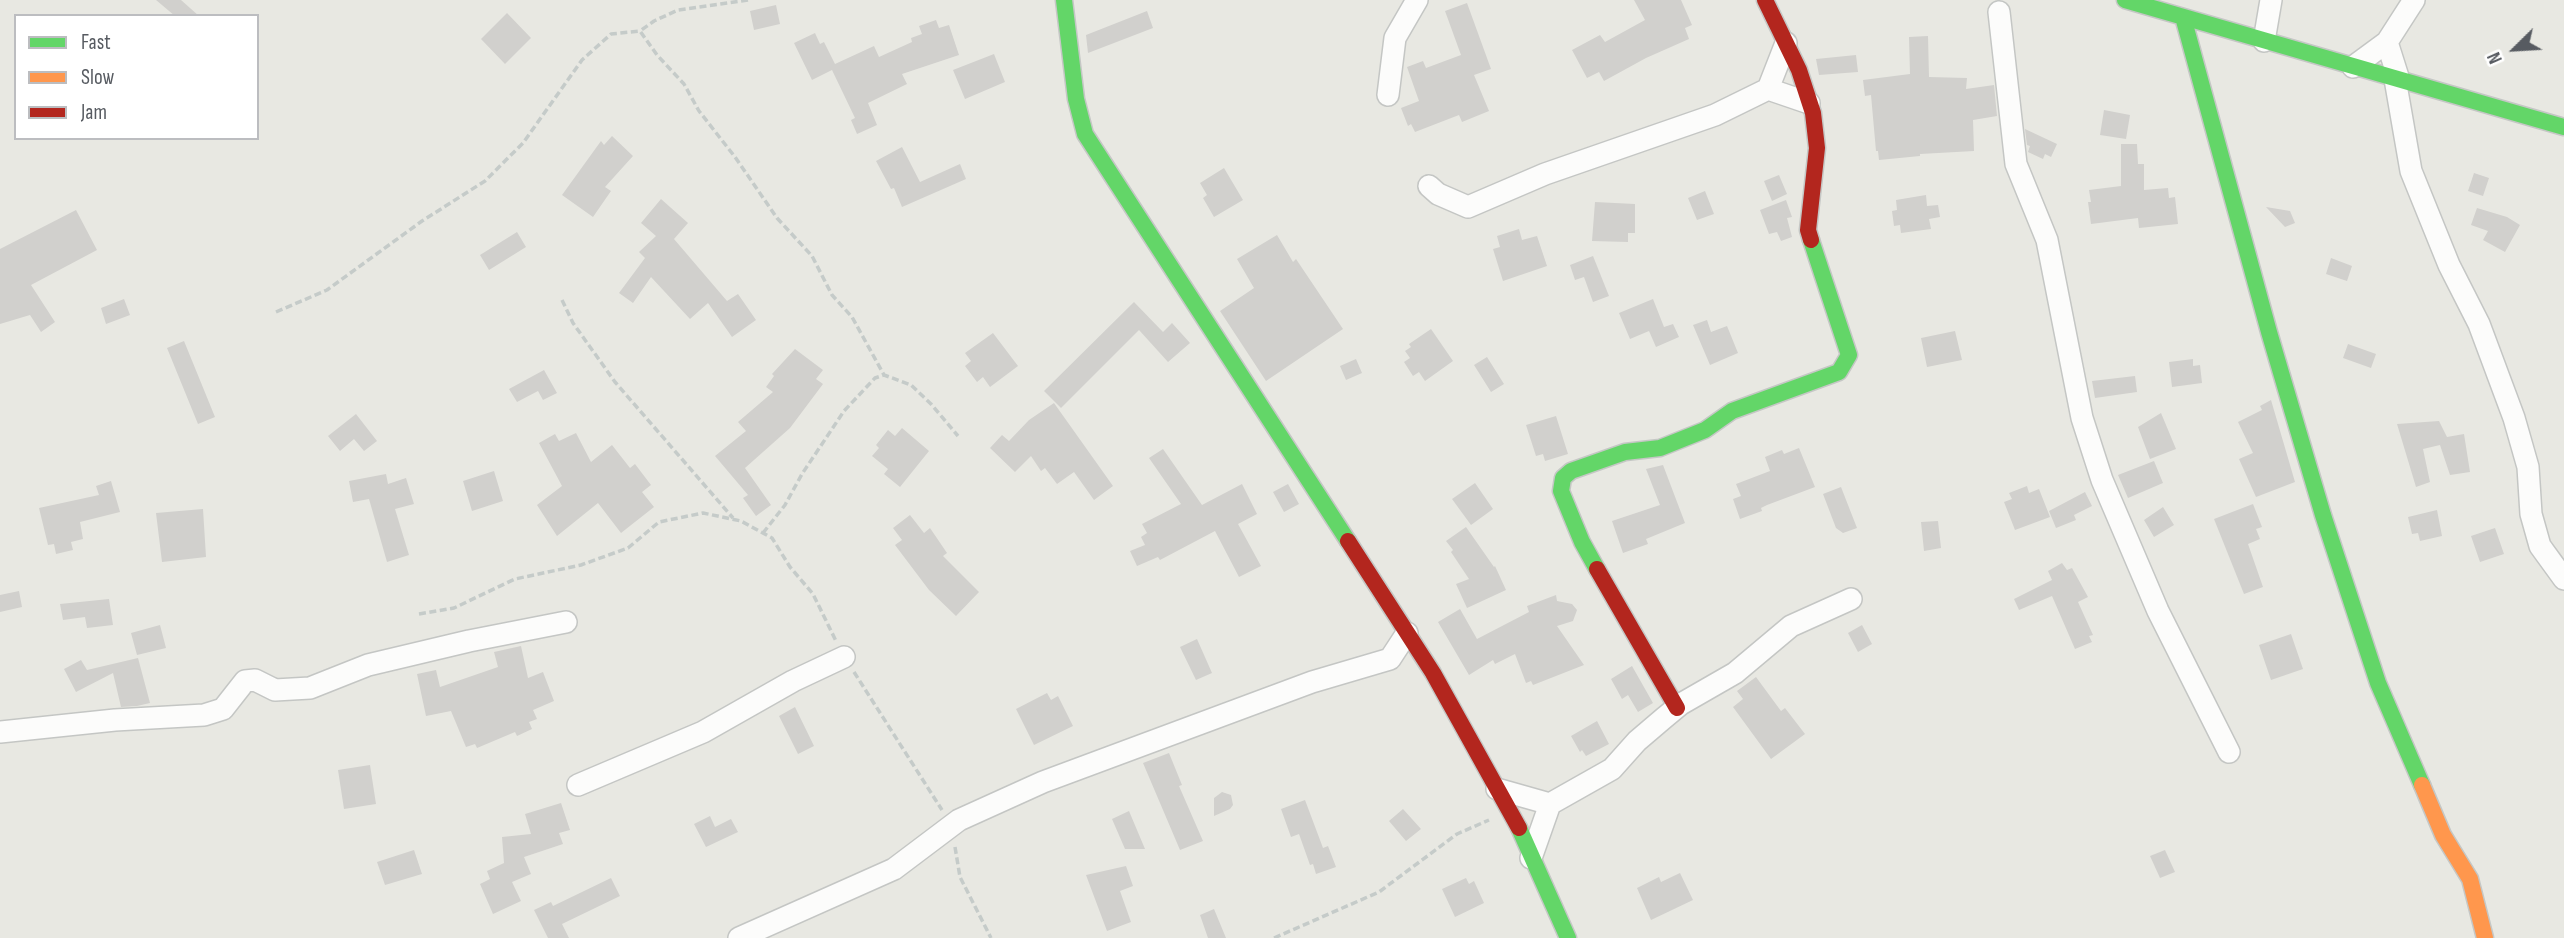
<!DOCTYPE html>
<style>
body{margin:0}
#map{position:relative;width:2564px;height:938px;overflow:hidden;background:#e8e8e2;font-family:"Sofia Sans Condensed",sans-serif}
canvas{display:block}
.legend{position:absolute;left:14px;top:14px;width:245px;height:126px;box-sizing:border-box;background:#fff;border:2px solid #bcbdc0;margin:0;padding:9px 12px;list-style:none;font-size:21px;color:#575b61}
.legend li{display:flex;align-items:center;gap:14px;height:35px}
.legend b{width:35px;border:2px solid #bcbdc0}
.north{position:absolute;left:2480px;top:14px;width:70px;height:70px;-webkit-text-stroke:5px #fff;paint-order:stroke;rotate:246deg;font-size:19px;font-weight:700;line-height:28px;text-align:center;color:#575b61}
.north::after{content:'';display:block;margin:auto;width:24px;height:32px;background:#575b61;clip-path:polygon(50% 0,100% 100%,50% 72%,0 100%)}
</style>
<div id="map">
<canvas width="2564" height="938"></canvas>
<ul class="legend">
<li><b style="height:9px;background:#63d668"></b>Fast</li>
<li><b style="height:9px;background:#ff974d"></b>Slow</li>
<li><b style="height:9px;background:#b3261e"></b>Jam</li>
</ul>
<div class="north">N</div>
</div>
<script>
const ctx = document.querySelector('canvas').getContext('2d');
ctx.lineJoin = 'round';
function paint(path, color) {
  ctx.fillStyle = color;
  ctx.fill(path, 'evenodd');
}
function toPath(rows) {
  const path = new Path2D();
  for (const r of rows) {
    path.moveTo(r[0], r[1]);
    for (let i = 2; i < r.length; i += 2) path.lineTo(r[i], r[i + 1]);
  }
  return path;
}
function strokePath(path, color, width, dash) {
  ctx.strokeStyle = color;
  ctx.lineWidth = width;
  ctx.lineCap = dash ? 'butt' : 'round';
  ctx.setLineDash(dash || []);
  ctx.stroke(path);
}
paint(toPath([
 [156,0,181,0,199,16,175,16],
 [1634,0,1681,0,1692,25,1685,28,1689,39,1646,58,1604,81,1599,72,1587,78,1572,50,1600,35,1605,42,1645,20],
 [1467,3,1491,69,1474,75,1489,111,1462,122,1459,115,1415,132,1411,124,1408,126,1401,108,1419,101,1407,67,1423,61,1426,68,1461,55,1445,11],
 [776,5,780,24,754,30,750,11],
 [1147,11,1153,28,1088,53,1086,35],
 [507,13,531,38,505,64,481,39],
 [936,20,939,28,949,25,959,55,902,74,907,84,868,103,877,125,857,134,851,120,855,118,832,70,812,80,794,43,815,33,820,44,824,42,835,64,874,46,879,57,912,42,911,38,922,34,919,26],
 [1928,36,1929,77,1967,78,1966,89,1994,85,1997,116,1973,120,1974,151,1920,154,1920,156,1879,160,1878,151,1876,151,1871,95,1865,96,1863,80,1910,74,1909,37],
 [994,54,1005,82,965,99,953,70],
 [1856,55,1858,72,1819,75,1816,59],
 [2104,110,2130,115,2126,139,2100,135],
 [2025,129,2057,144,2051,157,2045,154,2043,159,2028,152,2030,146,2027,145],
 [612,136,633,156,605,187,611,191,593,217,562,195,601,141,604,145],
 [2121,144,2137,144,2138,164,2144,164,2144,190,2168,188,2169,198,2175,197,2178,224,2139,228,2138,218,2091,224,2088,202,2091,202,2089,190,2121,186],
 [902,147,920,182,960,164,966,179,902,207,894,188,891,189,876,161],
 [1224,168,1243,200,1214,217,1203,198,1207,195,1200,183],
 [2474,173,2489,178,2483,196,2468,191],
 [1779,175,1787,194,1772,201,1764,181],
 [1705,191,1714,214,1697,220,1688,198],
 [1926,195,1927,206,1938,205,1940,217,1929,219,1931,229,1901,233,1900,225,1894,226,1892,211,1897,210,1896,200],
 [661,199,688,223,674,239,727,301,738,294,756,320,732,337,708,303,690,319,651,277,633,303,619,293,645,258,639,252,656,236,641,223],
 [1786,200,1792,217,1787,218,1792,237,1781,241,1777,232,1769,234,1760,210],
 [1595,202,1635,204,1635,233,1628,233,1628,242,1592,241],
 [2266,207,2290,211,2295,223,2285,227],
 [2477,208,2507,217,2520,225,2505,252,2483,240,2488,231,2471,225],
 [76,210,97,250,31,285,55,322,41,332,30,315,0,324,0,249],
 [1519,229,1522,240,1537,236,1547,266,1503,281,1493,249,1500,247,1497,236],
 [517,232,526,247,489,270,480,255],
 [1277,235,1293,262,1296,259,1343,329,1266,381,1220,311,1254,288,1237,259],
 [1593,256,1609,296,1593,302,1584,277,1575,280,1570,265],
 [2331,258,2352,266,2347,281,2326,274],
 [124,299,130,315,106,324,101,308],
 [1653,299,1664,327,1673,324,1679,337,1656,347,1649,331,1630,339,1619,313],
 [1134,302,1163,332,1172,323,1190,343,1168,362,1139,330,1061,408,1044,391],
 [1707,320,1711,332,1727,326,1738,353,1710,365,1693,325],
 [1431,329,1453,361,1425,381,1419,372,1413,376,1404,362,1410,358,1405,351,1411,347,1409,344],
 [1955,331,1962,360,1927,367,1921,338],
 [993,333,1018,366,990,387,983,377,977,382,965,366,971,361,965,353],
 [184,341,215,417,198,424,167,348],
 [2348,344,2376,354,2371,368,2343,358],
 [795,349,823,370,816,379,823,384,790,428,745,468,771,505,756,516,743,498,748,495,715,456,746,431,738,422,773,392,766,387,774,376,772,374],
 [1487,357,1504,384,1491,392,1474,365],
 [1356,359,1362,373,1346,380,1340,366],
 [2193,359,2193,366,2200,365,2202,383,2172,387,2169,362],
 [544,370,557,393,543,400,538,391,517,402,509,389],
 [2135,376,2137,392,2095,398,2092,381],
 [2271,400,2295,482,2256,497,2239,459,2253,453,2238,422,2262,410,2260,406],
 [1054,403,1113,486,1094,500,1074,472,1057,484,1045,468,1041,471,1031,456,1015,472,990,448,1002,435,1009,441,1029,420],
 [2161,413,2176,449,2150,459,2138,427],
 [356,414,377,441,364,451,354,439,340,451,328,436],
 [1556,416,1568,454,1545,461,1543,454,1536,456,1526,425],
 [2439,421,2447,437,2464,434,2470,472,2450,475,2440,445,2423,449,2430,482,2416,487,2397,424],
 [902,428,929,451,900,487,884,474,888,469,872,456,879,448,876,445,888,430,895,436],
 [576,433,591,462,612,445,630,468,635,464,651,485,642,492,654,507,621,533,598,503,557,536,537,505,562,486,539,443,555,434,559,441],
 [1799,448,1815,487,1767,505,1761,508,1762,511,1740,519,1733,499,1741,496,1736,484,1770,471,1765,457,1782,450,1784,454],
 [1163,449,1202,505,1242,484,1257,514,1238,524,1261,566,1239,577,1215,531,1160,560,1158,557,1137,566,1130,551,1145,545,1141,537,1147,533,1142,524,1181,504,1149,458],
 [2154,461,2163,483,2128,498,2118,475],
 [1663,465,1685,523,1646,539,1648,544,1623,553,1612,521,1660,505,1646,469],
 [494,471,503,501,472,511,463,481],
 [386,474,388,484,406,478,414,504,395,509,409,555,387,562,369,499,353,502,349,481],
 [111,481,120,512,80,522,83,539,71,542,73,550,56,554,54,544,48,545,39,508,99,495,96,486],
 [1475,483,1493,509,1471,525,1452,499],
 [1288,484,1299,504,1284,512,1273,492],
 [2027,486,2029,493,2039,489,2050,517,2015,530,2004,502,2012,499,2009,493],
 [1841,487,1857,528,1843,533,1836,528,1823,494],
 [2085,492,2092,506,2074,515,2076,520,2056,528,2049,511],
 [2253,504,2262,527,2256,529,2260,539,2248,544,2263,587,2244,594,2214,519],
 [2163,507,2174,525,2154,537,2144,520],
 [203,509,206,557,162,562,156,513],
 [2437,510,2442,536,2420,541,2418,533,2412,534,2408,517],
 [910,515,924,533,930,528,947,553,943,556,979,592,956,616,929,590,895,545,902,540,893,528],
 [1938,521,1941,548,1924,551,1921,522],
 [1466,527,1494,567,1495,566,1506,590,1467,608,1456,584,1469,579,1451,552,1453,550,1446,541],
 [2495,528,2504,554,2480,562,2471,536],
 [2062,563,2067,570,2072,568,2088,597,2078,602,2093,635,2089,636,2092,642,2075,649,2052,596,2019,610,2014,599,2052,580,2048,571],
 [19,591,22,607,0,612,0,595],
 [1556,595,1557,601,1572,604,1577,610,1573,621,1557,626,1584,665,1533,685,1531,681,1526,683,1515,654,1495,664,1493,660,1469,675,1438,622,1460,609,1477,639,1529,612,1527,606],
 [109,599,113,625,87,628,85,617,63,620,60,604],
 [160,625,166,648,137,655,131,633],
 [1862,625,1872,644,1858,652,1848,633],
 [2291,634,2303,669,2271,680,2259,645],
 [1197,639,1212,673,1196,680,1180,647],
 [521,646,528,678,543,672,554,701,533,710,537,719,529,722,532,729,517,736,515,732,477,748,475,744,466,747,451,711,426,716,417,674,436,670,440,687,498,667,494,652],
 [138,658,150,703,137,706,121,707,113,673,76,692,64,669,81,660,87,670],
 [1632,666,1653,703,1638,712,1628,695,1622,699,1611,679],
 [1756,677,1781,711,1785,708,1805,734,1771,759,1733,707,1743,699,1737,691],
 [1047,693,1051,700,1058,696,1073,726,1034,745,1016,709],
 [795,707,814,746,798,754,779,716],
 [1597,721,1609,744,1586,756,1582,750,1580,752,1571,736],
 [1169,753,1182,785,1179,786,1203,841,1180,850,1143,763],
 [370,765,376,804,344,809,338,770],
 [1222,792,1231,795,1233,805,1230,809,1214,816,1214,798],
 [1305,800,1323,848,1328,846,1336,867,1316,874,1313,864,1310,865,1299,834,1291,837,1281,809],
 [561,803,570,830,559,833,563,844,524,857,531,874,512,882,521,901,493,914,480,884,490,879,487,871,504,863,502,837,531,834,525,814],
 [1403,809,1421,829,1406,841,1389,821],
 [1129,811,1145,849,1125,849,1112,819],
 [710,816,715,827,731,819,738,832,706,847,694,824],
 [414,850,422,874,385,885,377,862],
 [2165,850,2175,872,2160,878,2150,856],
 [1126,866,1133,886,1120,891,1131,922,1107,931,1086,875],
 [1680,873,1693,900,1651,920,1637,888,1659,877,1661,882],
 [611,878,620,896,562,924,569,938,548,938,534,910,551,902,553,906],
 [1466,878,1469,884,1474,881,1484,903,1455,917,1442,889],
 [1214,909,1226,938,1208,938,1200,915]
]), '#d1d0cd');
const street = toPath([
 [1999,12,2016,164,2047,240,2082,418,2102,480,2158,611,2229,752],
 [2264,41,2271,0],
 [2387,42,2414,0],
 [1786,43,1768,89,1809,103],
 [2353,67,2387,42,2399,80],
 [2395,79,2411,171,2449,265,2479,324,2514,418,2528,467,2531,514,2540,546,2564,579],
 [1388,95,1395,38,1417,0],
 [1429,186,1438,194,1468,207,1545,174,1715,115,1768,89],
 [0,732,115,720,204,715,223,709,245,681,255,680,275,690,310,688,368,665,469,641,566,622],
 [578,785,703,732,793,681,844,657],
 [1497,789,1550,804,1531,858],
 [1550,804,1612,769,1637,741,1664,718,1681,704,1735,673,1791,626,1851,599],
 [739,938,894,869,959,820,1043,782,1312,682,1390,659,1407,633]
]);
const fast = toPath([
 [1064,0,1076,99,1085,134,1348,541],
 [2125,0,2564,127],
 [2183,17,2269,332,2323,515,2378,683,2422,785],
 [1597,569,1582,542,1561,491,1563,478,1571,471,1625,452,1660,448,1705,430,1732,411,1839,372,1849,355,1811,240],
 [1519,828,1568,938]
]);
const slow = toPath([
 [2422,785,2443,835,2470,879,2485,938]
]);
const jam = toPath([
 [1765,0,1799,70,1813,113,1817,148,1808,230,1811,240],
 [1348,541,1433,673,1519,828],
 [1597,569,1677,708]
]);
strokePath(street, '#c4c6c4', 24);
strokePath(fast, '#c5c7c5', 19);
strokePath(slow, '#c5c7c5', 19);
strokePath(jam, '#c5c7c5', 19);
strokePath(toPath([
 [748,0,678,10,654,21,640,31,657,55,684,84,699,111,735,157,777,218,812,256,832,295,852,317,884,375],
 [562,300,573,323,615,382,733,518],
 [276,312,327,290,422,221,485,181,523,143,582,60,611,34,640,31],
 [763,533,785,505,802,474,844,411,875,378,884,375,911,385,931,404,958,436],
 [419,614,454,608,515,579,581,565,628,548,659,522,703,513,741,521,772,538,790,567,813,594,836,641],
 [854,672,942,810],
 [955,847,960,877,991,938],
 [1274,938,1379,892,1457,834,1489,820]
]), '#c5cbc9', 3.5, [7, 3.5]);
strokePath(street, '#fcfcfb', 21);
strokePath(fast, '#63d668', 16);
strokePath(slow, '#ff974d', 16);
strokePath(jam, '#b3261e', 16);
</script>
